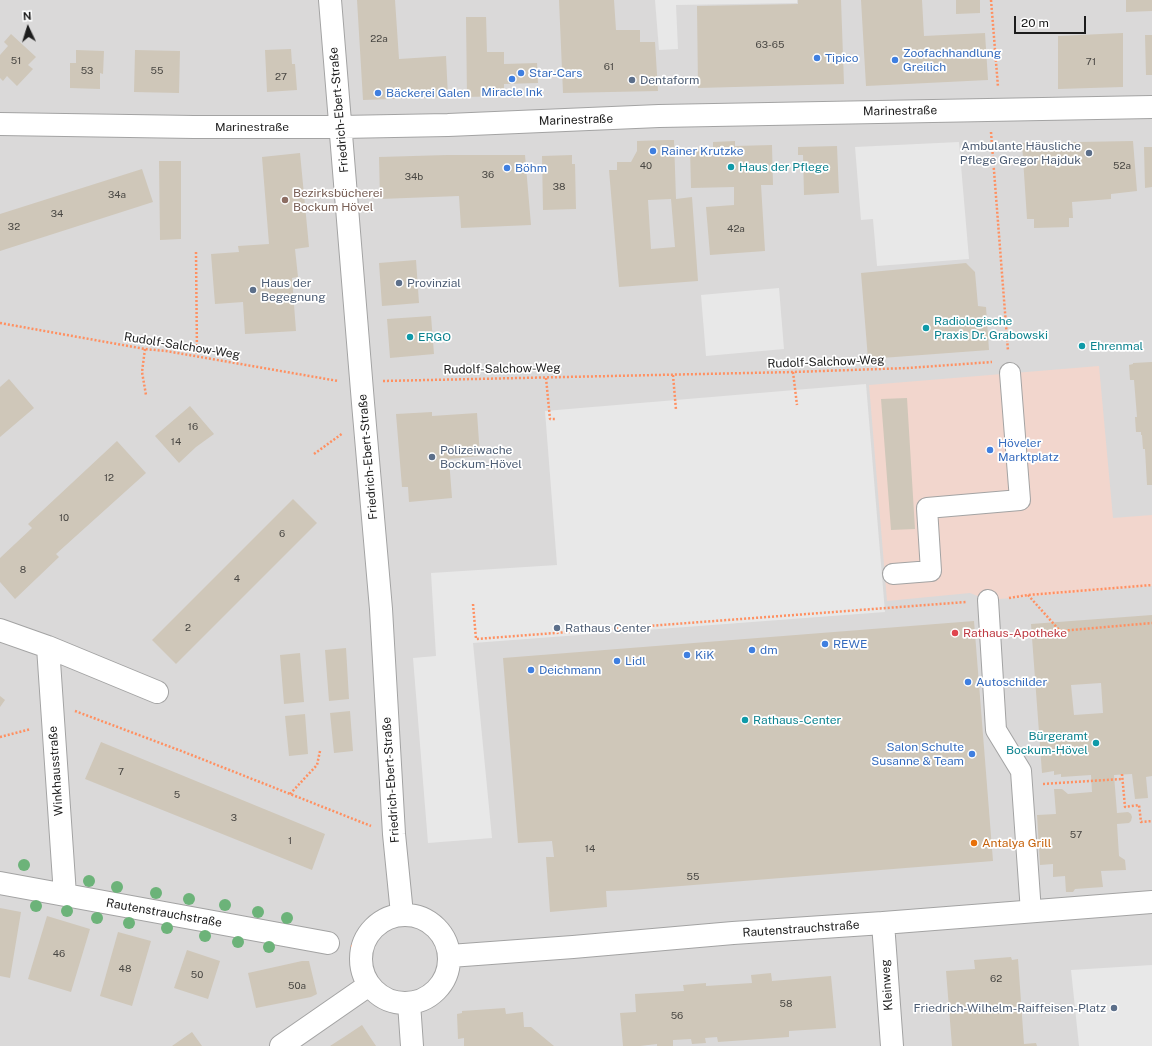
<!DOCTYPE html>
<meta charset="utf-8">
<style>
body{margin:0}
#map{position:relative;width:1152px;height:1046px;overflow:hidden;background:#efede0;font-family:"Public Sans",sans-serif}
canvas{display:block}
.north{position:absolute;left:8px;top:8px;width:40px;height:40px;-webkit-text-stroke:3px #fff;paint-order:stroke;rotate:356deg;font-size:11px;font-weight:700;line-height:16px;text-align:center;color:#1c1c1c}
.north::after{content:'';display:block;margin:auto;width:14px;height:18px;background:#1c1c1c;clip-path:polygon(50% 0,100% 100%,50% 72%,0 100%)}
.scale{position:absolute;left:1014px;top:16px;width:72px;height:18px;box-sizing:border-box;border:2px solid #1c1c1c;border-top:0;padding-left:5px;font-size:12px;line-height:14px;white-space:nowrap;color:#1c1c1c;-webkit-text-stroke:3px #fff;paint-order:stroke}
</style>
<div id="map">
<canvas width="1152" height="1046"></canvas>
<div class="north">N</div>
<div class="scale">20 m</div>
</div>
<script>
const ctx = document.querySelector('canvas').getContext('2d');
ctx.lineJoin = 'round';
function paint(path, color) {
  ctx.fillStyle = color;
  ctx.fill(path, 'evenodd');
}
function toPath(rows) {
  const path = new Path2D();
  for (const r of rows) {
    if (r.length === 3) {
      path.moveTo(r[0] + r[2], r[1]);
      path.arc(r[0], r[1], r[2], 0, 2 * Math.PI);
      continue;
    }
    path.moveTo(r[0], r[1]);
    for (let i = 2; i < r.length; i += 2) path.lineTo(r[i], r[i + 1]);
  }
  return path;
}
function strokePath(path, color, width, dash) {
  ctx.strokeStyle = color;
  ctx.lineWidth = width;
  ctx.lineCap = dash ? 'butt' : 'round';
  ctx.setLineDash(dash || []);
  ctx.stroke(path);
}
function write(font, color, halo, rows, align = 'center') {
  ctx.font = font + ' "Public Sans",sans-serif';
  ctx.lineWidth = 3.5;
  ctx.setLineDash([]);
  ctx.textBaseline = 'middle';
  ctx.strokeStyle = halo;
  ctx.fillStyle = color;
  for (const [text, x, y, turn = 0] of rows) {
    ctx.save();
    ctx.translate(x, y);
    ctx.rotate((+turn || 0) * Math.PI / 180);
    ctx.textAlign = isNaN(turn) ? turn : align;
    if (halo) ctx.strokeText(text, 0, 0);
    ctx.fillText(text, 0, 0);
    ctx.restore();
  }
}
paint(toPath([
 [0,0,1152,0,1152,1046,0,1046]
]), '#dad9d9');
paint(toPath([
 [1099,366,1113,518,1152,515,1152,586,988,600,970,593,887,601,869,385]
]), '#f2d6cd');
paint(toPath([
 [655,0,797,0,797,3,676,5,678,49,659,50],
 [959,142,969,259,877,266,873,219,861,220,855,147],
 [779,288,784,349,706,356,701,295],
 [866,384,885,612,473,643,492,838,428,843,413,658,436,656,431,573,557,565,545,411],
 [1152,965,1152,1046,1079,1046,1071,970]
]), '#e8e8e8');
paint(toPath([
 [357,0,395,0,399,59,446,56,448,97,363,100],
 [559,0,614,0,616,30,640,30,640,42,655,42,658,91,563,93],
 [798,0,841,0,844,84,698,88,697,6,798,4],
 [861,0,922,0,924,36,985,33,988,80,866,86],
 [956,0,980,0,980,13,956,14],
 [1126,0,1152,0,1152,11,1126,12],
 [466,17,486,17,487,52,504,52,504,64,537,63,538,83,504,84,504,96,467,97],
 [1123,33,1123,87,1058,89,1058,36],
 [11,34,36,57,28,65,33,69,17,86,7,76,3,81,0,78,0,55,8,46,4,42],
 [1145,35,1152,35,1152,75,1146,75],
 [291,49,292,64,295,64,297,90,267,92,265,50],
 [76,50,104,51,103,74,100,73,100,89,70,88,70,63,76,63],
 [135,50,180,51,179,93,134,92],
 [667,140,674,140,676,199,692,197,698,281,619,287,609,170,617,170,617,162,631,162,637,151,637,141],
 [671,199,675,247,651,249,648,200],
 [735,141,735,146,772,145,773,185,761,185,765,251,710,255,706,207,734,205,734,187,691,188,690,148,713,148,713,142],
 [1133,141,1137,191,1111,194,1111,199,1072,202,1073,218,1069,218,1069,227,1034,228,1034,219,1027,219,1022,143],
 [837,146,839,193,804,195,803,155,798,155,798,147],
 [1144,147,1152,147,1152,187,1145,188],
 [300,153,309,247,295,249,298,277,292,278,296,331,245,334,243,302,215,304,211,254,239,252,238,246,269,244,262,157],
 [447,155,525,155,531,225,461,228,459,196,380,199,379,157],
 [572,155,572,164,575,164,576,209,543,210,542,156],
 [159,161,181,161,181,239,160,240],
 [142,169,153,202,0,251,0,214],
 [416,260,419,303,382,306,379,263],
 [966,263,975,272,978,306,986,307,989,350,868,359,861,273],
 [431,316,434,354,390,358,387,319],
 [1152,362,1152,485,1147,485,1145,449,1143,449,1142,435,1141,435,1141,432,1136,432,1135,417,1137,417,1134,380,1130,380,1129,365,1133,364,1133,363],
 [9,379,34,408,0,437,0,387],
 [907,398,915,529,891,530,881,399],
 [190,406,214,434,196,447,179,463,155,436],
 [432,412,432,416,477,413,480,456,449,459,452,498,409,502,408,487,402,487,396,414],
 [117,441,146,473,56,554,59,557,15,599,0,582,0,558,32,528,28,524],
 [293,499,317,523,176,664,152,640],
 [1152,615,1152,776,1146,777,1148,798,1135,799,1132,774,1114,775,1117,813,1128,812,1131,814,1132,817,1131,821,1129,823,1117,824,1119,856,1125,860,1126,870,1101,871,1103,887,1075,889,1073,892,1066,892,1065,876,1053,877,1053,864,1040,865,1037,815,1056,814,1054,789,1062,789,1068,794,1092,792,1091,775,1061,777,1061,774,1054,775,1054,771,1042,773,1031,624],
 [1101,683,1103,713,1074,715,1071,685],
 [974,621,993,861,631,890,606,891,607,907,550,912,546,857,554,857,552,841,518,843,503,658],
 [346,648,349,699,329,701,325,650],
 [300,653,304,702,284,704,280,655],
 [0,696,5,700,0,707],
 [350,711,353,751,334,753,330,713],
 [305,714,308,754,289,756,285,716],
 [101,742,325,834,312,870,85,779],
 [0,908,21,912,10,978,0,976],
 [47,916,90,929,71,992,28,979],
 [118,932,151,941,132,1006,100,996],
 [187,950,220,961,208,999,174,988],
 [1011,957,1012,960,1018,959,1024,1044,1036,1043,1037,1046,952,1046,946,971,975,969,974,960],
 [302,961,309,961,317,994,311,997,256,1008,248,973],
 [771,973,772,981,831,976,836,1028,789,1031,789,1037,718,1042,717,1037,705,1038,706,1043,692,1044,691,1039,673,1040,673,1046,657,1046,657,1044,640,1046,623,1046,620,1013,636,1012,635,994,684,991,683,985,706,983,706,986,752,983,751,975],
 [505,1008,506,1014,523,1012,524,1027,531,1027,554,1046,464,1046,464,1038,458,1039,457,1014,462,1013,462,1011],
 [362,1025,376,1046,330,1046,344,1037],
 [192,1032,202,1046,172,1046]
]), '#cfc7b9');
const pedestrian = toPath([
 [893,574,931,571,927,508,1020,500,1010,373],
 [988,600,996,730,1021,771,1031,912]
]);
const minor = toPath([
 [330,0,363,403,381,609,394,834,402,914],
 [0,124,194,127,341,127,448,125,659,116,1152,107],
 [0,630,48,647,65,895],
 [48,647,157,692],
 [0,883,328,943],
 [405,959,44],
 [883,923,892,1046],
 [450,956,573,947,733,933,883,923,1152,902],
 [409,1003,412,1046],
 [281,1046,369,985]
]);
strokePath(pedestrian, '#a3a3a3', 22);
strokePath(minor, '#a3a3a3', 24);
strokePath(toPath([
 [991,0,998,87],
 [991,132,1008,351],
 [196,252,197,356],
 [0,323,145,349,166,351,338,381],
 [145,349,142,372,146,395],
 [793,372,797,405],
 [673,375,676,410],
 [546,378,550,419,556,419],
 [383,381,793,372,908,368,992,362],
 [314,454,343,433],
 [1028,595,1060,631,1152,623],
 [1009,598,1028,595,1152,585],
 [473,604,476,639,966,602],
 [75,711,184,752,371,826],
 [0,737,31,729],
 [1122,774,1125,807,1139,805,1141,822,1152,821],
 [1043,784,1122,779],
 [290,794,317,765,320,751],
 [351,946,362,948]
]), '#ff9061', 2.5, [2, 2]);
strokePath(pedestrian, '#fff', 20);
strokePath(minor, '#fff', 22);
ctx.fillStyle = '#6cb379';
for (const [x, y] of [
 [24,865],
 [89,881],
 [117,887],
 [156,893],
 [189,899],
 [225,905],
 [36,906],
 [67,911],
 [258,912],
 [97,918],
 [287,918],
 [129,923],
 [167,928],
 [205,936],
 [238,942],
 [269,947]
]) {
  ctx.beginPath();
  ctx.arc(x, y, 6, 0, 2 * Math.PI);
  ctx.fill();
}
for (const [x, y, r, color] of [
 [817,58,4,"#3f7fe0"],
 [895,60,4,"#3f7fe0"],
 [521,73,4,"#3f7fe0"],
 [512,79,4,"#3f7fe0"],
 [632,80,4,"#5c6f8a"],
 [378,93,4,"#3f7fe0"],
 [653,151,4,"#3f7fe0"],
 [1089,153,4,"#5c6f8a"],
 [731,167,4,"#0f9aa8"],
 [507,168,4,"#3f7fe0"],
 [285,200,4,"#8d6e63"],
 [399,283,4,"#5c6f8a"],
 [253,290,4,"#5c6f8a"],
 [926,328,4,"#0f9aa8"],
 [410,337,4,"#0f9aa8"],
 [1082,346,4,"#0f9aa8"],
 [990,450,4,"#3f7fe0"],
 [432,457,4,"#5c6f8a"],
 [557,628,4,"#5c6f8a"],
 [955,633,4,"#e0444e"],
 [825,644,4,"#3f7fe0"],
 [752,650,4,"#3f7fe0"],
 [687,655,4,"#3f7fe0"],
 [617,661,4,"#3f7fe0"],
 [531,670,4,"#3f7fe0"],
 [968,682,4,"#3f7fe0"],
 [745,720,4,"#0f9aa8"],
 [1096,743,4,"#0f9aa8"],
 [972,754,4,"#3f7fe0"],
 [974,843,4,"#e8710a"],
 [1114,1008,4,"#5c6f8a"]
]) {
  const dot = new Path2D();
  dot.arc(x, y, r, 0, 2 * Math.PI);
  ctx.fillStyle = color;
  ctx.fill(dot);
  strokePath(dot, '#fff', 1.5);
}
write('10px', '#494743', null, [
 ["22a",379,39],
 ["63-65",770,45],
 ["51",16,61],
 ["71",1091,62],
 ["61",609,67],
 ["53",87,71],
 ["55",157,71],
 ["27",281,77],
 ["40",646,166],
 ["52a",1122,166],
 ["36",488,175],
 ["34b",414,177],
 ["38",559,187],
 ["34a",117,195],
 ["34",57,214],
 ["32",14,227],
 ["42a",736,229],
 ["16",193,427],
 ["14",176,442],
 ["12",109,478],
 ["10",64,518],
 ["6",282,534],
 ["8",23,570],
 ["4",237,579],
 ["2",188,628],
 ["7",121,772],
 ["5",177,795],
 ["3",234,818],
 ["57",1076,835],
 ["1",290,841],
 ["14",590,849],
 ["55",693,877],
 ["46",59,954],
 ["48",125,969],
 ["50",197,975],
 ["62",996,979],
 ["50a",297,986],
 ["58",786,1004],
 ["56",677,1016]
]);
write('12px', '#366cbe', '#fff', [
 ["Zoofachhandlung",903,53],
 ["Greilich",903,67],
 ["Tipico",825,58],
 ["Star-Cars",529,73],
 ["Miracle Ink",512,92,"center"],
 ["Bäckerei Galen",386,93],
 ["Rainer Krutzke",661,151],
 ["Böhm",515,168],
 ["Höveler",998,443],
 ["Marktplatz",998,457],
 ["REWE",833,644],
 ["dm",760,650],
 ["KiK",695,655],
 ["Lidl",625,661],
 ["Deichmann",539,670],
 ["Autoschilder",976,682],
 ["Salon Schulte",964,747,"right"],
 ["Susanne & Team",964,761,"right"]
], 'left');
write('12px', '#4e5e75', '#fff', [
 ["Dentaform",640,80],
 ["Ambulante Häusliche",1081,146,"right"],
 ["Pflege Gregor Hajduk",1081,160,"right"],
 ["Haus der",261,283],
 ["Begegnung",261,297],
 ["Provinzial",407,283],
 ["Polizeiwache",440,450],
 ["Bockum-Hövel",440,464],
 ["Rathaus Center",565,628],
 ["Friedrich-Wilhelm-Raiffeisen-Platz",1106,1008,"right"]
], 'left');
write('12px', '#1c1c1c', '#fff', [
 ["Friedrich-Ebert-Straße",339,110,-95],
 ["Marinestraße",900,111,-1],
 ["Marinestraße",576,120,-2],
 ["Marinestraße",252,127],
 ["Rudolf-Salchow-Weg",182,346,9],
 ["Rudolf-Salchow-Weg",826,362,-2],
 ["Rudolf-Salchow-Weg",502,369,-1],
 ["Friedrich-Ebert-Straße",368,457,-95],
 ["Winkhausstraße",56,771,-94],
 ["Friedrich-Ebert-Straße",391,780,-94],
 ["Rautenstrauchstraße",164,913,10],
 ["Rautenstrauchstraße",801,929,-4],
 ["Kleinweg",887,985,-94]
]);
write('12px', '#0d838f', '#fff', [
 ["Haus der Pflege",739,167],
 ["Radiologische",934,321],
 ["Praxis Dr. Grabowski",934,335],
 ["ERGO",418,337],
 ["Ehrenmal",1090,346],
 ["Rathaus-Center",753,720],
 ["Bürgeramt",1088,736,"right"],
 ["Bockum-Hövel",1088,750,"right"]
], 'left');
write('12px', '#785e54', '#fff', [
 ["Bezirksbücherei",293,193],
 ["Bockum Hövel",293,207]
], 'left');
write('12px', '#be3a42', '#fff', [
 ["Rathaus-Apotheke",963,633]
], 'left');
write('12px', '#c56008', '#fff', [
 ["Antalya Grill",982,843]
], 'left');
</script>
